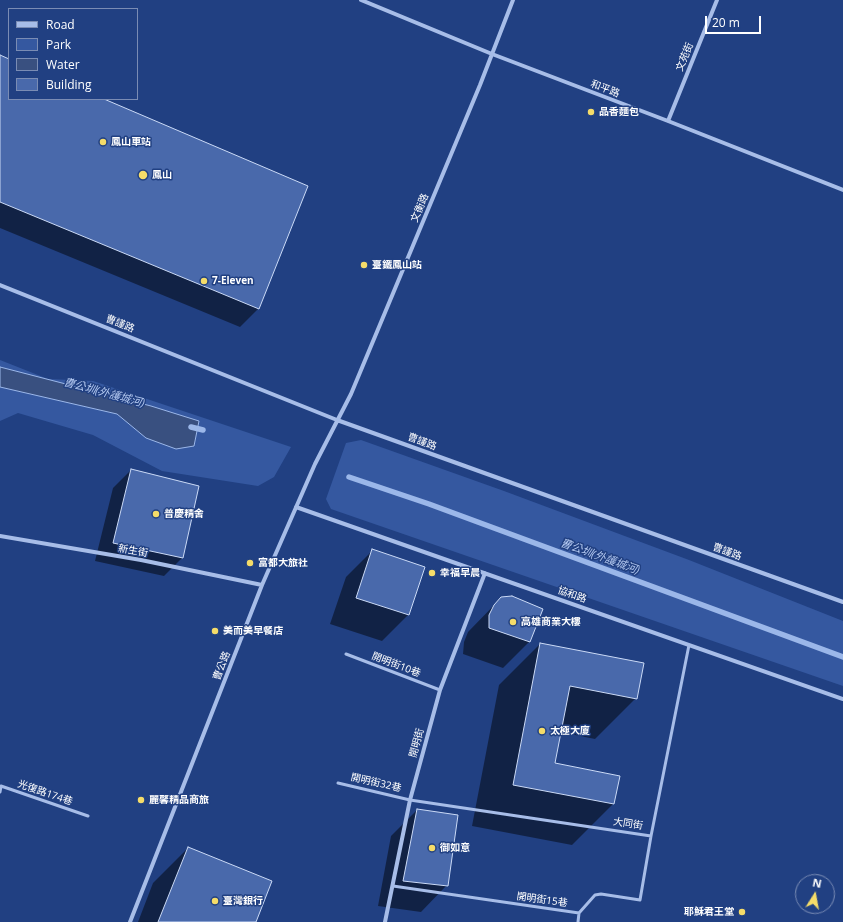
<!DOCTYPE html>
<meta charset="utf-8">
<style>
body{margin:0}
#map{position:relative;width:843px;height:922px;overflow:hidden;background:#214082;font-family:"Open Sans",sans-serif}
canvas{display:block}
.legend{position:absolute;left:8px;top:8px;width:130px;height:92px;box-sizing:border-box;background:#214082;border:1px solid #7a8cb4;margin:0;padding:5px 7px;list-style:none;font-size:12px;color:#fff}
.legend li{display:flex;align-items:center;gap:8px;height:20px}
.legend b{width:20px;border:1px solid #7a8cb4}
.north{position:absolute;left:795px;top:874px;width:40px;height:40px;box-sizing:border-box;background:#214082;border:1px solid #7a8cb4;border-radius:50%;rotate:11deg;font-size:11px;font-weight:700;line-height:16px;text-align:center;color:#fff}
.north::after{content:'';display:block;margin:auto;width:14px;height:18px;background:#f5dc69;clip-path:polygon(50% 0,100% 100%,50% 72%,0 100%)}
.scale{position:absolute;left:705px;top:16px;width:56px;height:18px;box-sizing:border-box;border:2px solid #fff;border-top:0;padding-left:5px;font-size:12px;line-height:14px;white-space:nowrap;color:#fff;-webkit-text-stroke:3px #214082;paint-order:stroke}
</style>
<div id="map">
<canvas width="843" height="922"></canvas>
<ul class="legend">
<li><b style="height:5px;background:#a7bde8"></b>Road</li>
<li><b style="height:11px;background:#3558a0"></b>Park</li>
<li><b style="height:11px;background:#395080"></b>Water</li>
<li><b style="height:11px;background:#4969ab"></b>Building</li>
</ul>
<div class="north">N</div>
<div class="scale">20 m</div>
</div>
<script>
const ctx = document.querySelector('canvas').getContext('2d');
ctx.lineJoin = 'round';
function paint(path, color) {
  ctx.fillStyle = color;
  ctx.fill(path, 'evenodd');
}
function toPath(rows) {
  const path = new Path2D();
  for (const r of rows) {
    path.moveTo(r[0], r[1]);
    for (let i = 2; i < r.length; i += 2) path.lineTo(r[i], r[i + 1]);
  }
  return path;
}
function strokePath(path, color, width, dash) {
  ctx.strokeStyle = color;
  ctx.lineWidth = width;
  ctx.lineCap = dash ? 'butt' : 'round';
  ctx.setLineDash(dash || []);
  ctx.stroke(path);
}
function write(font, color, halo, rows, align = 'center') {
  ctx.font = font + ' "Open Sans","Noto Sans TC",sans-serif';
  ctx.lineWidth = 3;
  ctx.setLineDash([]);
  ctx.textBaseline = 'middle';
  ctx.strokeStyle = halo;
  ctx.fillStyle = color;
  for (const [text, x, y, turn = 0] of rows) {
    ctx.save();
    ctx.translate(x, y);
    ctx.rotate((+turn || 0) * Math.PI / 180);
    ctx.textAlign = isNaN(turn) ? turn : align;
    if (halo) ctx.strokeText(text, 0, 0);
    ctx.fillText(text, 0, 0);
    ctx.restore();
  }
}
paint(toPath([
 [0,360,48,379,93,381,291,447,274,477,258,486,162,471,93,435,18,413,0,421],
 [361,440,504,491,689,560,843,621,843,686,331,509,326,499,346,443]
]), '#3558a0');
const water = toPath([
 [0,367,151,406,199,421,194,446,176,449,146,438,117,414,0,387,0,367]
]);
paint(water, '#395080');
strokePath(water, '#9bb7e9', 1);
paint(toPath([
 [0,56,9,60,9,99,102,99,258,309,240,327,0,228],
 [131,470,182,558,164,576,95,561,113,488],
 [372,551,424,568,408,615,382,641,330,624,346,577],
 [501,598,529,642,503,668,463,654,464,642,468,632],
 [540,644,636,698,595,739,560,732,554,764,619,776,613,804,572,845,472,826,499,685],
 [417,810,447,885,421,912,378,906,391,836],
 [188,848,255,922,138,922,153,883]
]), '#0007');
strokePath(toPath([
 [191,427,203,430],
 [349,477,429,504,843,657]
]), '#9bb7e9', 5.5);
const building = toPath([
 [0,55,9,59,9,99,104,99,308,186,259,309,0,202,0,55],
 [131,469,199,486,183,558,113,543,131,469],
 [372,549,425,567,409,615,356,598,372,549],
 [512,596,543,609,530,642,489,628,489,615,494,605,501,597,512,596],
 [540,643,644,663,637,699,570,686,555,763,620,776,614,804,513,785,540,643],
 [417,809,458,815,448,886,403,881,417,809],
 [188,847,272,881,256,922,158,922,188,847]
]);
paint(building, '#4969ab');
strokePath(building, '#cbdaf6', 1);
strokePath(toPath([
 [346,654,440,690],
 [338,783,410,800,651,836,689,645],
 [0,792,1,786,88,816],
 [393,886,579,913,595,895,601,894,640,900,651,836],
 [578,922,579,913]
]), '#a7bde8', 3);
strokePath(toPath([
 [361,0,492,54,668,121,843,190],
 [668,121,717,0],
 [0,285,337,420,843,602],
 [296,507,843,699],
 [0,536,141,560,262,585],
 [130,922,262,585,315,464,351,394,480,85,513,0],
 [385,922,410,800,440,690,485,573]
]), '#a7bde8', 4);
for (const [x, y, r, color] of [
 [591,112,4,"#f5dc69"],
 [103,142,4,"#f5dc69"],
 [143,175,5,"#f5dc69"],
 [364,265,4,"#f5dc69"],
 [204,281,4,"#f5dc69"],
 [156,514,4,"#f5dc69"],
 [250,563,4,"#f5dc69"],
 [432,573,4,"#f5dc69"],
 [513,622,4,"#f5dc69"],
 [215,631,4,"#f5dc69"],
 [542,731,4,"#f5dc69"],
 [141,800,4,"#f5dc69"],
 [432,848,4,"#f5dc69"],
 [215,901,4,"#f5dc69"],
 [742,912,4,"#f5dc69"]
]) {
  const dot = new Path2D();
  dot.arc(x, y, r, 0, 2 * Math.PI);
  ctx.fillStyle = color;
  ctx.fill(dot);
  strokePath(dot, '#214082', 1.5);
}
write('10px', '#fff', '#214082', [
 ["文苑街",685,57,-68],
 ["和平路",605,89,21],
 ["文衡路",420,208,-67],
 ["曹謹路",120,324,22],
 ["曹謹路",422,442,20],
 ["新生街",133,551,10],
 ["曹謹路",727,552,20],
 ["協和路",572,595,19],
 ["開明街10巷",396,665,21],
 ["曹公路",222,666,-69],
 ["開明街",417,743,-75],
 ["開明街32巷",376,783,13],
 ["光復路174巷",45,793,19],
 ["大同街",628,824,9],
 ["開明街15巷",542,900,8]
]);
write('bold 10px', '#fff', '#214082', [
 ["品香麵包",599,112],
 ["鳳山車站",111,142],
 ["鳳山",152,175],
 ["臺鐵鳳山站",372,265],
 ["7-Eleven",212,281],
 ["普慶精舍",164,514],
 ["富都大旅社",258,563],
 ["幸福早晨",440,573],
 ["高雄商業大樓",521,622],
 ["美而美早餐店",223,631],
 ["太極大廈",550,731],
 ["麗馨精品商旅",149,800],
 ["御如意",440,848],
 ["臺灣銀行",223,901],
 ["耶穌君王堂",734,912,"right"]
], 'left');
write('italic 11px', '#b3c8f0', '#214082', [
 ["曹公圳(外護城河)",104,393,15],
 ["曹公圳(外護城河)",600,557,20]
]);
</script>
